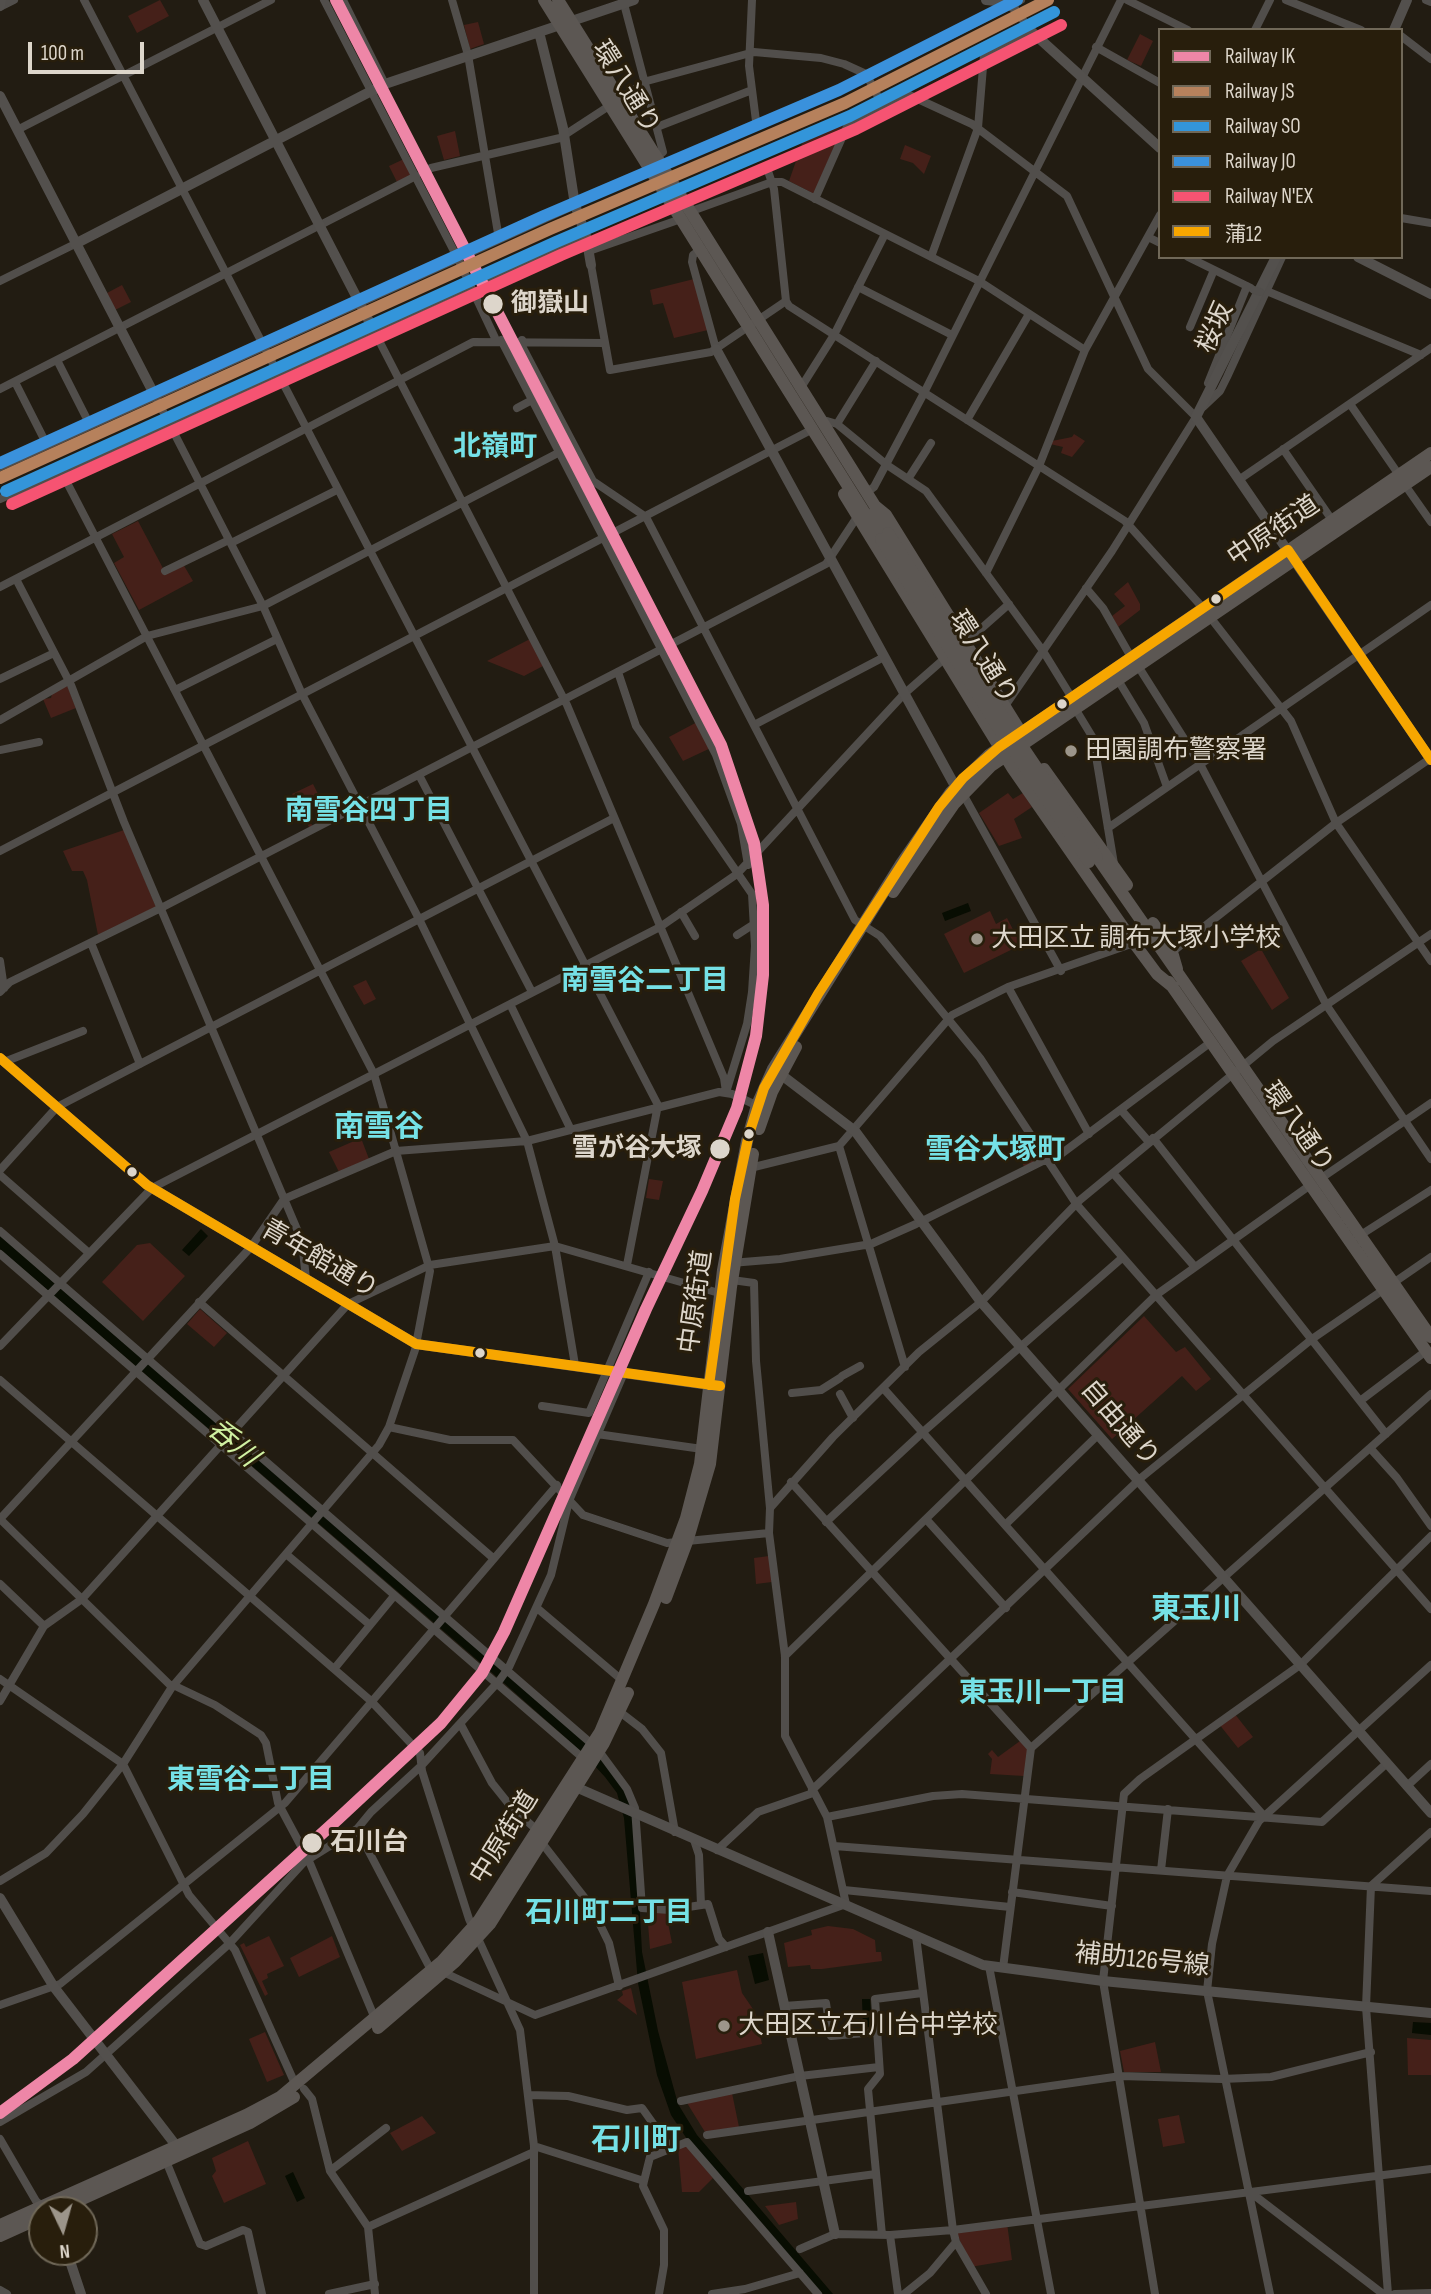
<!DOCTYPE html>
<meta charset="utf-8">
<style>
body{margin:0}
#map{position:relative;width:1431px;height:2294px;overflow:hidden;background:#221c12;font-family:"Sofia Sans Condensed","Noto Sans JP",sans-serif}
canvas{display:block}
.legend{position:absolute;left:1158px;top:28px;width:245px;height:231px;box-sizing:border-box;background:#281e0c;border:2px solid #706858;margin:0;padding:9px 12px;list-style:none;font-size:21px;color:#ddd6cb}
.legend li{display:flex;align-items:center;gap:14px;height:35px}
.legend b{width:35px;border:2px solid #706858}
.north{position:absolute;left:28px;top:2196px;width:70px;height:70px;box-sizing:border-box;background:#281e0c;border:2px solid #706858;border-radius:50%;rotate:175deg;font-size:19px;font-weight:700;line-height:28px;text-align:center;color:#ddd6cb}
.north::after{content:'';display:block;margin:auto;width:24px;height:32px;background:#9c958a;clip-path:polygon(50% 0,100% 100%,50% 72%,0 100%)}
.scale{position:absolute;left:28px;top:42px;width:116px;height:32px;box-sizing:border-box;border:4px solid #ddd6cb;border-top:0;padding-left:9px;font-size:21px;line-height:24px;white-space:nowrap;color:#ddd6cb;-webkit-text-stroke:5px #281e0c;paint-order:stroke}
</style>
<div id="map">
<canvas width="1431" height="2294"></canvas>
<ul class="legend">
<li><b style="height:9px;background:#ee86a7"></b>Railway IK</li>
<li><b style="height:9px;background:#b6815c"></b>Railway JS</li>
<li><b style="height:9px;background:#3395da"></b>Railway SO</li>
<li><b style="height:9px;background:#3a91dc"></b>Railway JO</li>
<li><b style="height:9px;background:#f65372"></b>Railway N'EX</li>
<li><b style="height:9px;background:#f7a600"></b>蒲12</li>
</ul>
<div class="north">N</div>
<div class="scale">100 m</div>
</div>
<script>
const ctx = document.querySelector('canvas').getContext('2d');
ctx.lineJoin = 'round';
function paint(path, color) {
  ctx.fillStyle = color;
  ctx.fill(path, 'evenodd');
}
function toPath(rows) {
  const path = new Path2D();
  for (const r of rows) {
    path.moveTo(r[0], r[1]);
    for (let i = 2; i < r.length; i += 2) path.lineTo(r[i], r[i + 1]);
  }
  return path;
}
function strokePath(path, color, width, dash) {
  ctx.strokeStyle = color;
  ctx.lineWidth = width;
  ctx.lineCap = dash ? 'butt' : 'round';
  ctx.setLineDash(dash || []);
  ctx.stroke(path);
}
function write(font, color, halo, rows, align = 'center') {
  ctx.font = font + ' "Sofia Sans Condensed","Noto Sans JP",sans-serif';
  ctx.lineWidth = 6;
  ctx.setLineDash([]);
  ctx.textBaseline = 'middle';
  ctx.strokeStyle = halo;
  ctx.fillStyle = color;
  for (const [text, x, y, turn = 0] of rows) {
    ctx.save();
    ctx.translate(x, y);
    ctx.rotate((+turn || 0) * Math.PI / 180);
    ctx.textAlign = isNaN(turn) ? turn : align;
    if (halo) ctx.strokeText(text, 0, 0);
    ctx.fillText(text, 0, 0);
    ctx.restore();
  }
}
paint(toPath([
 [160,0,169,16,137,33,128,16],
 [478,22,484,44,470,49,464,25],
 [1140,34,1153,41,1141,66,1127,60],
 [844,123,814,194,789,181,803,141],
 [455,131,460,156,444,160,437,136],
 [905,145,931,156,924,174,913,163,900,159],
 [404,159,413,174,397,182,389,166],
 [694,279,708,330,674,338,663,303,653,305,650,290],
 [122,285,131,302,115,310,107,293],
 [1074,434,1085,441,1072,457,1061,453,1063,447,1050,444,1052,441,1072,437],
 [138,521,165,572,183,564,193,581,139,610,114,563,124,557,112,534],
 [1128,582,1140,604,1140,610,1118,627,1112,616,1125,606,1114,594],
 [530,639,543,666,524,676,487,661],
 [67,685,76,708,51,718,43,699,51,698,52,694],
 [699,721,713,747,683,761,669,737],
 [313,784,321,800,304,810,313,827,310,829,292,794],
 [1008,793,1013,799,1023,793,1032,807,1014,819,1022,838,999,846,979,813],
 [124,830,156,907,98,935,87,880,83,871,72,871,63,851],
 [990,911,996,924,1007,918,1021,945,964,973,944,934],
 [1261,949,1289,998,1272,1010,1241,961],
 [366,980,376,999,364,1005,353,986],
 [361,1138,369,1159,339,1172,329,1152],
 [1031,1143,1042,1159,1025,1168,1016,1153],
 [649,1179,663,1181,659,1200,646,1198],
 [150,1243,185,1276,143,1321,102,1282,137,1245],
 [200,1309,227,1333,214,1347,187,1324],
 [1144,1316,1176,1352,1185,1347,1211,1379,1196,1391,1182,1376,1112,1439,1068,1389],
 [769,1556,772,1582,756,1584,754,1558],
 [1234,1713,1253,1737,1238,1748,1219,1724],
 [1020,1741,1028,1749,1024,1776,990,1774,992,1759,988,1754,992,1750,998,1757],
 [647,1911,666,1913,672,1943,650,1949],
 [828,1926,853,1929,875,1940,876,1952,881,1952,882,1961,822,1969,811,1969,810,1965,788,1967,784,1943,812,1935,811,1930],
 [269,1936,284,1966,267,1974,268,1978,262,1981,268,1994,265,1996,240,1945,244,1943,246,1947],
 [332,1936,340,1957,299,1977,290,1958],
 [737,1970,742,1993,755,2012,762,2044,696,2059,682,1982],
 [631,1988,637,2015,617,2000,623,1995,622,1991],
 [265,2032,284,2075,267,2082,249,2039],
 [1407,2038,1431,2040,1431,2075,1408,2075],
 [1155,2042,1161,2072,1124,2072,1120,2051],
 [732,2093,739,2127,705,2132,687,2103],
 [1179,2115,1185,2143,1163,2147,1158,2119],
 [422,2116,436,2133,402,2151,390,2133],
 [248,2141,266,2184,224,2203,212,2176,216,2171,212,2158],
 [687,2144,713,2178,699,2192,682,2192,678,2148],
 [796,2202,798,2219,779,2225,765,2206],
 [1007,2223,1012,2260,970,2267,957,2233]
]), '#452019');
paint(toPath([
 [968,903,971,911,945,921,942,913],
 [201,1229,208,1236,189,1256,182,1250],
 [0,1236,582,1739,606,1763,626,1793,635,1822,642,1952,658,2031,678,2104,697,2135,833,2294,823,2294,801,2270,697,2154,671,2115,657,2075,638,1983,624,1818,617,1793,605,1777,583,1753,504,1683,0,1249],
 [763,1953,769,1980,755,1984,748,1956],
 [862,1999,870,1999,872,2027,863,2027],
 [1413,2022,1431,2023,1431,2035,1412,2033],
 [293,2172,305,2198,297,2202,285,2176]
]), '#080d02');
strokePath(toPath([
 [84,0,658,1105,627,1265],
 [324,0,457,257,496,340],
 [343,0,385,84],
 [452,0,468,55,499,239],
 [623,0,663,152,656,158],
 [752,0,749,66,756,121],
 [1127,0,1188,30],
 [1286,0,1361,30],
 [1426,0,1431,2],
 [0,7,14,0],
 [1255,30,1270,0],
 [1401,36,1431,59],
 [1096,47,1160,83],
 [868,77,1021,0],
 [619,99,647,81,754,52,821,58,844,64,866,74,883,106],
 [657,127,752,90],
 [17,130,271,0],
 [431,168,560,138,609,106],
 [767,168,774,189,786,301],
 [815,199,849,122,907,94,972,124,1067,196,1148,369,1196,417,1112,551,1005,706],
 [689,212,772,182,782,182,979,281,1085,350],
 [1401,218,1431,223],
 [1148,237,1160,243],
 [700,250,693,255,692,262,716,349],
 [589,251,681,219],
 [931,257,978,128,984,55,1031,31,1014,8],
 [1188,257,1251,288],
 [591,265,610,370,711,352,786,301,789,306,1125,521,1203,608],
 [487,280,586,236],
 [0,281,75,244],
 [858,287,952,335],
 [1269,292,1421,355],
 [372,327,567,705,724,1078,726,1092],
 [1190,327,1214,270],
 [501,340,716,755,741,824,748,865],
 [522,340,522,346,593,481,646,517,855,920,880,936,980,1058,1077,1205,1431,1609],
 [57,360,90,425],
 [15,382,47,445],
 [1208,383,1247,286],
 [0,389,416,176],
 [800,389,834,335,885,234],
 [153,392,263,606,302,694,419,919,527,1141,555,1246,575,1365],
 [1350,404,1399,475],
 [1203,407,1220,391,1227,377,1282,257],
 [517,408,532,400],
 [967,420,1029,314],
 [822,424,827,421,837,424,887,465,926,491,1043,651,1072,698],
 [837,424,876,361],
 [1283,449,1332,520],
 [0,467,575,205],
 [908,479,931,443],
 [1240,479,1431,348],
 [1405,485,1431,522],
 [866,493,874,487,924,393,1121,0],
 [0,499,469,286],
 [231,543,337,490],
 [165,571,229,540],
 [986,573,1039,466,1085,350,1160,215],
 [16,579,71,685,124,822,302,1241,306,1279],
 [0,587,473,342,605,343],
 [1086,588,1103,608,1131,657],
 [1210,617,1291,721,1336,823,1431,961],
 [966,642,1009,604],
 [1138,666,1200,764,1327,1006,1431,1159],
 [618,672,636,726,752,894,755,946,752,992,747,1024,727,1089],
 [0,679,54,653],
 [1118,680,1144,723,1167,787],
 [175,690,277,639],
 [1076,710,1093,738,1114,864],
 [0,720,147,636,263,606,558,453],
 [754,725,884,657],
 [0,750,39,742],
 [419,775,532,992],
 [963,794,1061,971],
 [1108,828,1431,605],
 [0,851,811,430],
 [681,912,695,936],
 [737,935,754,924],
 [91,943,140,1064],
 [1172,952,1336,823,1431,758],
 [0,961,4,988],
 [1008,987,1089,1134],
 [0,992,10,982,161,908,826,564,857,517],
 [510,1004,571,1130],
 [4,1062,83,1031],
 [1122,1111,1149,1142],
 [1153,1138,1386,1434],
 [750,1168,839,1146],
 [0,1170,57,1107,614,818],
 [1113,1173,1195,1267],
 [0,1175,89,1253],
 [1320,1179,1431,1103],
 [0,1231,593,1745],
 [1359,1236,1431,1190],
 [0,1254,584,1759],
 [731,1263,780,1259,871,1244,916,1224,1043,1161,1053,1160,1211,1042],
 [732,1280,754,1283,756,1361,770,1508],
 [199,1302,493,1558],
 [0,1346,152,1188,660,927,737,874,904,694,944,659],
 [905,1367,839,1146,952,1015,1008,987,1134,943],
 [842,1376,860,1366],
 [0,1380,371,1701,420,1753,422,1771,469,1919,520,2030,534,2146,534,2294],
 [884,1389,1264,1816],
 [792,1393,821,1390,840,1378],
 [840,1394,853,1418],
 [1360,1401,1426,1351],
 [542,1406,589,1413,649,1272],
 [389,1427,450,1440,513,1440,583,1515,667,1543,769,1533],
 [597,1434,702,1449],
 [1370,1448,1397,1478,1431,1526],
 [791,1482,1031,1748],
 [926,1519,1006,1608],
 [826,1522,923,1432,1122,1258],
 [1005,1525,1098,1435],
 [286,1554,370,1625],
 [0,1584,44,1626],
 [537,1608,623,1681],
 [785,1656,1156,1295,1309,1186],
 [334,1669,394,1596],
 [0,1679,123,1764,189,1895,235,1950,296,2086],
 [173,1685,215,1705,261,1735,266,1743,278,1803,309,1861,376,2021],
 [172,1687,0,1519,251,1247,284,1199,396,1151,527,1141,719,1092,732,1094,758,1106],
 [0,1701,44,1626,82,1599,348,1304,430,1265,555,1246,719,1293],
 [620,1712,642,1729,661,1753,675,1832],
 [461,1725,492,1783,512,1808,537,1830],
 [599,1751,627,1789,635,1808,642,1908,669,1910,708,1904,719,1939,726,1947],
 [1407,1786,1431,1764],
 [812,1790,1142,1477,1312,1339,1431,1257],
 [827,1817,933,1796,962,1794,1322,1822,1387,1763],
 [357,1829,431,1970],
 [694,1840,699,1855,701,1905],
 [542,1843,591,1906,609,1943,619,1986],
 [834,1846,1431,1891],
 [717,1850,758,1812,813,1793],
 [1161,1870,1168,1809],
 [0,1881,46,1853,83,1814,123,1764,172,1687,379,1445,389,1427,415,1350,430,1271,374,1074,61,471],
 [844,1890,1010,1907],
 [1012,1892,1112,1906],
 [916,1936,953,2230,956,2242,986,2294],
 [989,1966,1051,2294],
 [1003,1968,1031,1748,1431,1394],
 [443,1972,535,2015,846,1904,827,1817,785,1736,785,1656,769,1533,770,1508,833,1437,919,1352,981,1302,1080,1200,1273,1041,1431,934],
 [0,2005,60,1984,285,1803,557,1485],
 [784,2006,826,2003,831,2036,877,2032],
 [304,2089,312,2099,330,2171,368,2227,375,2294],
 [528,2095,568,2096,627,2110,642,2108,672,2150],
 [681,2101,800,2076,879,2067],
 [0,2122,86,2072,229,1944,304,1862,357,1829,371,1812,421,1766,499,1681,509,1667,551,1575,569,1501,624,1373],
 [707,2135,1121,2076,1222,2079,1271,2077,1371,2052],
 [0,2139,36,2201,44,2208],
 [534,2146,644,2181,643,2186,664,2230,664,2265,659,2294],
 [166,2161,200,2244,206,2246,243,2230,248,2232,262,2294],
 [330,2171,386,2128],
 [644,2181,650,2157,687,2142,818,2294],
 [748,2191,876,2174],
 [1250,2192,1383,2294],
 [368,2227,534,2152],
 [882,2235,868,2089,880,2074,875,1999,922,1993],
 [890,2235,898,2294],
 [800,2249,835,2234,890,2235,953,2230,1431,2169],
 [0,2290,7,2294],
 [329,2294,375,2284],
 [712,2294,745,2289,800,2273],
 [904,2294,930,2273,956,2242],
 [1155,2294,1103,1981,1124,1794,1140,1779,1300,1665,1431,1536],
 [1270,2294,1207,1991,1212,1944,1227,1876,1259,1821,1431,1665],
 [1388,2294,1366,2007,1371,1886,1431,1832],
 [1395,2294,1431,2293]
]), '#514e4b', 8);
strokePath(toPath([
 [203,0,372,327],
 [986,0,1006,2,1014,8],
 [0,6,1,0],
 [1394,30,1407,0],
 [1031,31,1160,148],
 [539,32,563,128,575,205,586,236,591,265],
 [0,96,153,392],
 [75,244,385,84,634,0],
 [1276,257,1196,417,1431,760],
 [1358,257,1431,294],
 [716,349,955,786],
 [0,1058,147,1185,416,1344,716,1386],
 [775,1070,855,1131,981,1302,1431,1813],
 [571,1785,983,1965,1103,1981,1431,2013],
 [0,1898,54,1987,181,2152],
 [768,1932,835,2234],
 [67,2252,81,2294]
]), '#53504d', 10);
strokePath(toPath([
 [544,0,881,539],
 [558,0,875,506,878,518,888,533],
 [844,494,1013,769,1134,943,1157,974,1173,987],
 [875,506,886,515,1025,739],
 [1044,769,1127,885],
 [1097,857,1431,1337],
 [893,892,954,804,991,766,1431,467],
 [1153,923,1172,952,1177,969],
 [1169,982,1431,1358],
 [759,1129,772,1092,796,1047],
 [666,1598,687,1542,710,1464,731,1287,753,1154],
 [378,2028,455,1962,490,1924,604,1743,628,1693],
 [58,2210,250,2123,294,2097],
 [0,2225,246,2115,280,2097,442,1961,479,1920,600,1732,654,1604,686,1518,700,1464,723,1270,747,1141,757,1105,773,1069,901,864,951,792,989,755,1431,453],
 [0,2236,42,2217]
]), '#5c5753', 12);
strokePath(toPath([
 [1254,290,1260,292]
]), '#514e4b', 8);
strokePath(toPath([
 [888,533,1010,728,1097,857],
 [881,539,1001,732,1089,862]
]), '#5c5753', 12);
strokePath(toPath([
 [1288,550,1431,760],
 [0,1058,147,1185,416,1344,720,1386],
 [709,1385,735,1199,749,1134,764,1088,818,994,939,807,963,778,999,747,1288,550]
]), '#f7a600', 10);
strokePath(toPath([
 [0,2113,73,2059,338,1819,441,1723,482,1673,504,1632,646,1309,702,1191,737,1108,756,1036,763,975,763,905,754,843,721,745,336,0]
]), '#ee86a7', 12);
strokePath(toPath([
 [0,478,550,229,845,103,1048,0]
]), '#b6815c', 12);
strokePath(toPath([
 [6,491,556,242,850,116,1054,12]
]), '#3395da', 12);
strokePath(toPath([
 [0,463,544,216,839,90,1017,0]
]), '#3a91dc', 12);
strokePath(toPath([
 [12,504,561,255,856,129,1061,25]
]), '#f65372', 12);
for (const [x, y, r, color] of [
 [493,304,11,"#ddd6cb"],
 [1216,599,6,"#ddd6cb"],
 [1062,704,6,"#ddd6cb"],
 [1071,751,7,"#9c958a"],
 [977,939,7,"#9c958a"],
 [749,1134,6,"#ddd6cb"],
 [720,1149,11,"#ddd6cb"],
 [132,1172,6,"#ddd6cb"],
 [480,1353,6,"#ddd6cb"],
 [312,1843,11,"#ddd6cb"],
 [724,2026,7,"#9c958a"]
]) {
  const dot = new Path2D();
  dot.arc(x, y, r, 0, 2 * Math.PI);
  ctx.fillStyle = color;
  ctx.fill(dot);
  strokePath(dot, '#281e0c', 2.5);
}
write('26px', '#ddd6cb', '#281e0c', [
 ["環八通り",625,88,58],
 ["桜坂",1216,328,-66],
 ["中原街道",1274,532,-34],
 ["環八通り",982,658,58],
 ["環八通り",1297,1128,55],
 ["青年館通り",319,1260,30],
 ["中原街道",697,1302,-82],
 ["自由通り",1119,1424,49],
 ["中原街道",505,1838,-58],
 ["補助126号線",1142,1961,6]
]);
write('bold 26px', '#ddd6cb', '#281e0c', [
 ["御嶽山",511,304],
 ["雪が谷大塚",702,1149,"right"],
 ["石川台",330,1843]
], 'left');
write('26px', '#ddd6cb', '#281e0c', [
 ["田園調布警察署",1085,751],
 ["大田区立 調布大塚小学校",991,939],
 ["大田区立石川台中学校",738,2026]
], 'left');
write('bold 28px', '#75e1e6', '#281e0c', [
 ["北嶺町",495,448],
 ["南雪谷四丁目",369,812],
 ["南雪谷二丁目",645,982],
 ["雪谷大塚町",995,1151],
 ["東玉川一丁目",1043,1694],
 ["東雪谷二丁目",251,1781],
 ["石川町二丁目",609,1914]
]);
write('italic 28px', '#d0f1a2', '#281e0c', [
 ["呑川",232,1444,41]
]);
write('bold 30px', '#75e1e6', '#281e0c', [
 ["南雪谷",379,1128],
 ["東玉川",1196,1610],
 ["石川町",636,2141]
]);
</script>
